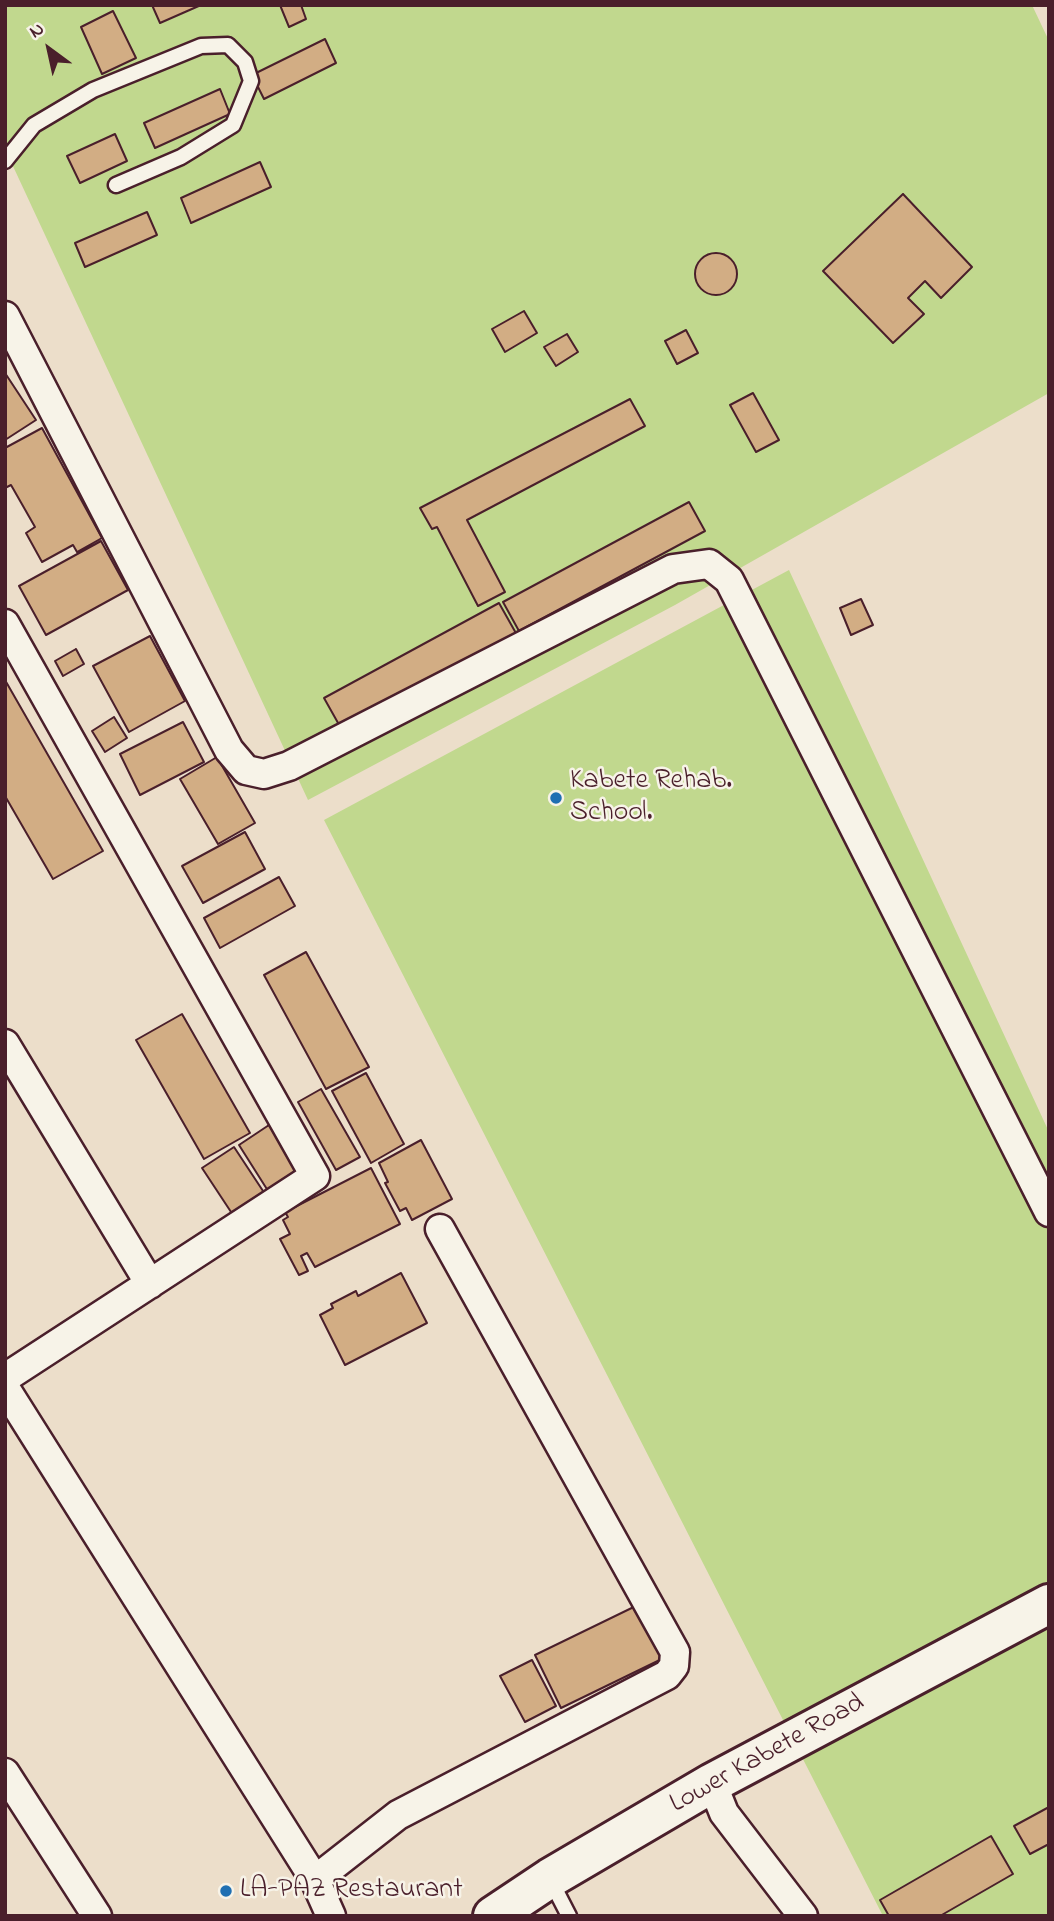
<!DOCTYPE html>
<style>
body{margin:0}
#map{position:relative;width:1054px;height:1921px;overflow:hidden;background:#ecdeca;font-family:"Indie Flower",sans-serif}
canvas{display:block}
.frame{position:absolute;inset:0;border:7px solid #4a1f2b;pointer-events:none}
.north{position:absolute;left:14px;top:14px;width:70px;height:70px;-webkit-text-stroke:5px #f7f3e8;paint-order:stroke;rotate:327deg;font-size:19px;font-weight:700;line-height:28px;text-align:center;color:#4a1f2b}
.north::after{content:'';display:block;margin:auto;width:24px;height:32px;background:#4a1f2b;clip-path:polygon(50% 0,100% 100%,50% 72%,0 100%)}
</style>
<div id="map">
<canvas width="1054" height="1921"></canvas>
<div class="frame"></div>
<div class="north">N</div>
</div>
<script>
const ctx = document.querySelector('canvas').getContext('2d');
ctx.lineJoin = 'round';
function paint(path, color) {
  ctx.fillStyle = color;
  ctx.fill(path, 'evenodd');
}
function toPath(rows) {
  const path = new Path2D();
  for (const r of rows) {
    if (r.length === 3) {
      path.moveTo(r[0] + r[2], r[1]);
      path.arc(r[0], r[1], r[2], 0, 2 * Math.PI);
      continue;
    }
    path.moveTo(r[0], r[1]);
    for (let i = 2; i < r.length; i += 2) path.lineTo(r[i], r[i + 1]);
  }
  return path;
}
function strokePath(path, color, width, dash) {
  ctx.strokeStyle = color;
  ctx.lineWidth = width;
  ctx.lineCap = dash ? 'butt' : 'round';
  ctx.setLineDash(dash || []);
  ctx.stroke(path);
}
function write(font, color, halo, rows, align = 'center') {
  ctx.font = font + ' "Indie Flower",sans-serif';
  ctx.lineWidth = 5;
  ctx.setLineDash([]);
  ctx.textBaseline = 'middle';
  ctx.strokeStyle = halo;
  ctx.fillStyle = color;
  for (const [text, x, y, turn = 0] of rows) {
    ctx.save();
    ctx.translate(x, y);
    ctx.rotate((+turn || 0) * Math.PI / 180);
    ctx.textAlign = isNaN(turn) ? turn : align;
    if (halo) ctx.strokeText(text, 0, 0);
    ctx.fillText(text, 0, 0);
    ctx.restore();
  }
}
paint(toPath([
 [5,5,1032,5,1049,41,1049,393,675,605,308,800,5,149],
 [789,570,1049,1132,1049,1916,883,1916,324,820]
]), '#c1d88e');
const building = toPath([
 [152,5,201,5,160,23,152,5],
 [280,5,301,5,306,19,289,27,280,5],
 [113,11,136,58,102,74,81,27,113,11],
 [325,39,336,63,264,99,252,75,325,39],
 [220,89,230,114,155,148,144,123,220,89],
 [115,134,127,161,80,183,67,156,115,134],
 [260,162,271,187,191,223,181,198,260,162],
 [903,194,972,267,941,298,925,281,908,298,924,314,893,343,823,271,903,194],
 [147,212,157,235,85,267,75,243,147,212],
 [716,274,21],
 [524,311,537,333,505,352,492,329,524,311],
 [686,330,698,353,677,364,665,341,686,330],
 [567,334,578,352,556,366,544,347,567,334],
 [5,373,36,420,5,440,5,373],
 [753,393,779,440,756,452,730,405,753,393],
 [630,399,645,426,467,520,505,592,478,606,437,527,432,529,420,508,630,399],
 [42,428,102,538,77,552,73,545,42,562,26,533,35,527,11,485,5,488,5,448,42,428],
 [689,502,705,531,519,631,503,602,689,502],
 [101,541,128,590,46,635,19,586,101,541],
 [861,599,873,625,851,635,840,608,861,599],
 [499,603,517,635,342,730,324,698,499,603],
 [150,636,185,701,129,732,93,666,150,636],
 [76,649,84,664,63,676,55,661,76,649],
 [5,680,103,851,53,879,5,796,5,680],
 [114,717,127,738,105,752,92,731,114,717],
 [183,722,204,762,140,795,120,754,183,722],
 [217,757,255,823,218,844,180,779,217,757],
 [245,832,265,869,203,903,182,866,245,832],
 [279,877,295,906,220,948,204,918,279,877],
 [306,952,369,1067,326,1089,264,975,306,952],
 [182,1014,250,1133,204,1159,136,1040,182,1014],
 [366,1073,404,1144,371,1163,332,1091,366,1073],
 [321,1089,360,1157,336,1170,298,1102,321,1089],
 [269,1125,301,1175,270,1194,239,1145,269,1125],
 [421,1140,452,1199,412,1220,406,1208,400,1211,385,1183,388,1182,379,1163,421,1140],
 [234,1147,267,1197,235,1218,202,1168,234,1147],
 [371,1168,400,1224,315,1267,307,1253,301,1256,308,1271,299,1275,280,1239,290,1234,283,1220,288,1217,285,1212,371,1168],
 [401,1273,427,1323,345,1365,320,1315,333,1308,331,1304,356,1291,358,1296,401,1273],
 [644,1602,670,1655,561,1708,535,1655,644,1602],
 [532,1660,556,1706,525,1722,500,1676,532,1660],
 [1049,1807,1049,1844,1030,1854,1014,1826,1049,1807],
 [991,1836,1013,1874,940,1916,889,1916,880,1900,991,1836]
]);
paint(building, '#d2ad84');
strokePath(building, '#4a1f2b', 2);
const service = toPath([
 [5,161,34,125,93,90,201,46,228,45,245,62,251,81,233,125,181,157,116,185],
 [550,1879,569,1916]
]);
const minor = toPath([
 [5,316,229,750,246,770,264,774,289,766,673,569,709,564,729,580,1049,1212],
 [5,624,315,1176,5,1378],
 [5,1044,150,1284],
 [5,1388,315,1880,331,1916],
 [5,1773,97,1916],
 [712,1783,724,1813,803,1916],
 [315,1880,398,1815,667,1675,674,1666,675,1652,440,1229]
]);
const secondary = toPath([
 [493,1916,550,1878,712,1783,1049,1604]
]);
strokePath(service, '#4a1f2b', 19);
strokePath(minor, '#4a1f2b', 33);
strokePath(secondary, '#4a1f2b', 44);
strokePath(service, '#f7f3e8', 14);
strokePath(minor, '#f7f3e8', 28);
strokePath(secondary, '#f7f3e8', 38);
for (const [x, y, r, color] of [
 [556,798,7,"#1f6fb2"],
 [226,1891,7,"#1f6fb2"]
]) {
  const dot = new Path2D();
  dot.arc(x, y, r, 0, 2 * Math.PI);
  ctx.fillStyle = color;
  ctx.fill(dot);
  strokePath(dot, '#f7f3e8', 2.5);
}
write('28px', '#4a1f2b', '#f7f3e8', [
 ["Kabete Rehab.",570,782],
 ["School.",570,814],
 ["LA-PAZ Restaurant",240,1891]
], 'left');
write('28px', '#4a1f2b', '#f7f3e8', [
 ["Lower Kabete Road",768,1755,-29]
]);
</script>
